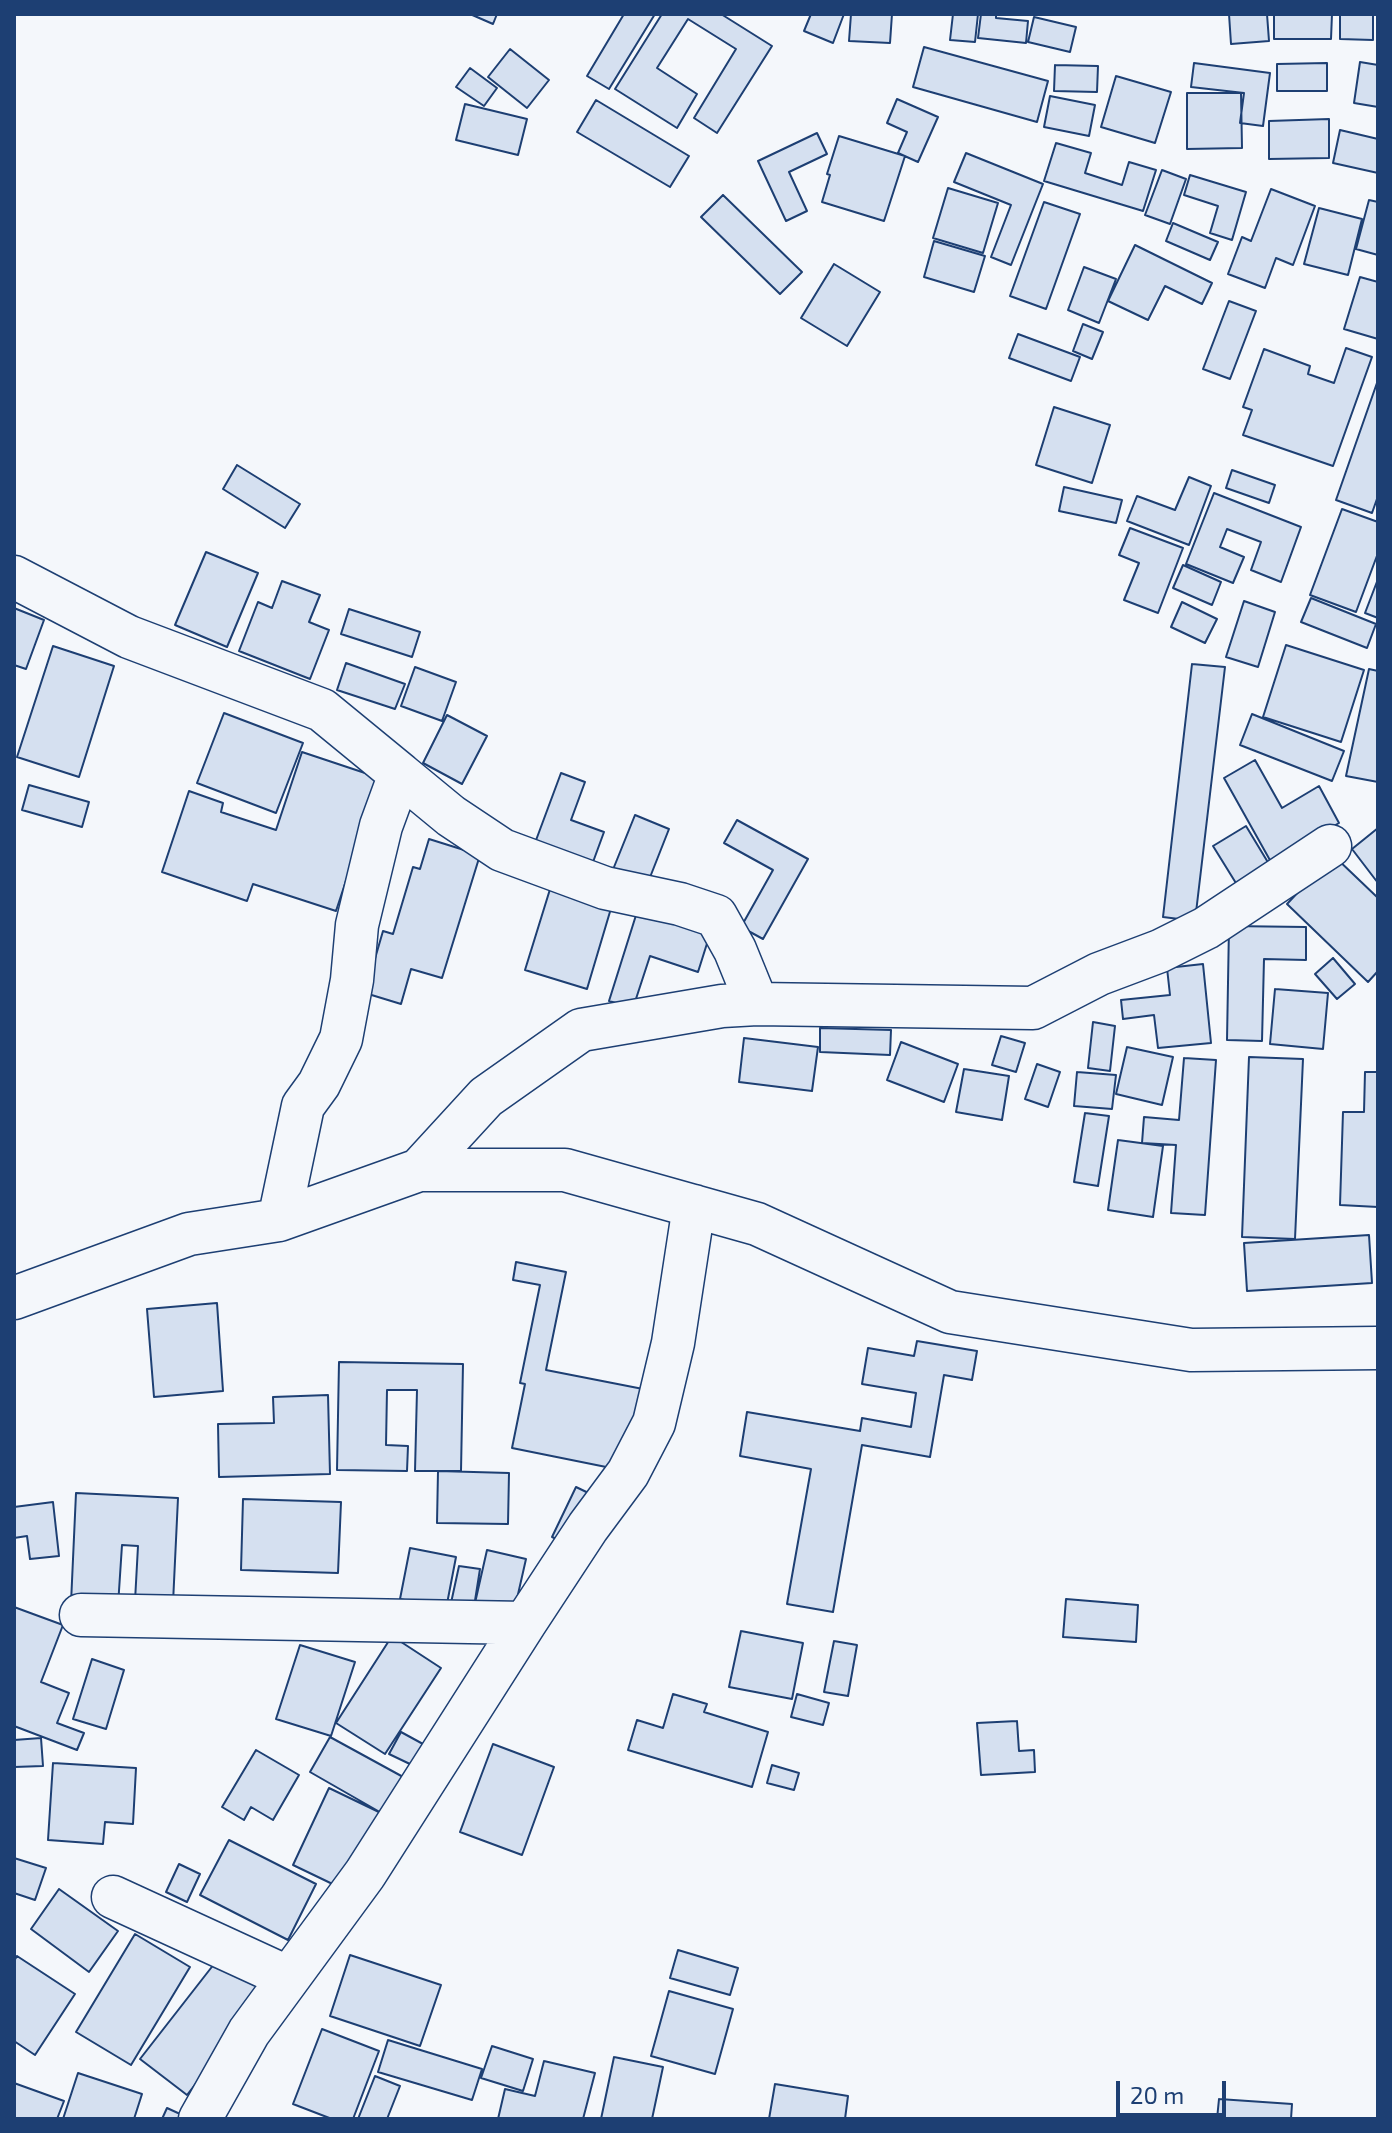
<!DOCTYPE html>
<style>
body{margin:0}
#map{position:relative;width:1392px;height:2133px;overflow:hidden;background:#f4f7fb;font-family:"Exo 2",sans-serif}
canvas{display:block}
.frame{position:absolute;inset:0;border:16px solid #1d3f73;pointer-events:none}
.scale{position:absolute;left:1116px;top:2081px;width:110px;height:36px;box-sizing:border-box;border:4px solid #1d3f73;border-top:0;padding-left:10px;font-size:24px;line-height:28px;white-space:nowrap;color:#1d3f73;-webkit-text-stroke:6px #f4f7fb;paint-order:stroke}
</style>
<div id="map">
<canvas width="1392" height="2133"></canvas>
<div class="frame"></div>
<div class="scale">20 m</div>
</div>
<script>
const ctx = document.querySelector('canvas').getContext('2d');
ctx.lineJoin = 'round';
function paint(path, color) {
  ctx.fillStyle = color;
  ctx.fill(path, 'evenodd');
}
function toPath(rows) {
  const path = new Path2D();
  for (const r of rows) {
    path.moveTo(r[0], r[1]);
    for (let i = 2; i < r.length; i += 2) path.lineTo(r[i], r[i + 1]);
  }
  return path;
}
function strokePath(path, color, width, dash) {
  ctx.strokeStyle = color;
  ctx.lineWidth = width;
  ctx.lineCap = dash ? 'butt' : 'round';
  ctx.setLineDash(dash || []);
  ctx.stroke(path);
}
const building = toPath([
 [470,14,497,14,493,24,470,14],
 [624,14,655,14,609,89,587,76,624,14],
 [662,14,721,14,772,46,717,133,694,118,736,49,688,19,657,68,697,94,677,128,615,89,662,14],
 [811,14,844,14,833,43,804,31,811,14],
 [851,14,892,14,890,43,849,41,851,14],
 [953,14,978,14,975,42,950,40,953,14],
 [981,14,996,14,996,18,1028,21,1026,43,978,38,981,14],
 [1229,14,1267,14,1269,41,1231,44,1229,14],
 [1274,14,1332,14,1331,39,1274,39,1274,14],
 [1340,14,1373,14,1373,40,1340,39,1340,14],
 [1034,17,1076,27,1070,52,1028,42,1034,17],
 [924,47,1048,81,1037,122,913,87,924,47],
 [510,49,549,80,527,108,488,77,510,49],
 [1360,62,1378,65,1378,107,1354,103,1360,62],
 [1194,63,1270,73,1263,126,1240,123,1244,93,1191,87,1194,63],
 [1327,63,1327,91,1277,91,1277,64,1327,63],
 [1055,65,1098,66,1097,92,1054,91,1055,65],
 [470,68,497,88,484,106,456,87,470,68],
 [1116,76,1171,92,1155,143,1101,127,1116,76],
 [1187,93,1241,93,1242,148,1187,149,1187,93],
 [1050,96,1095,105,1089,136,1044,127,1050,96],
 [897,99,938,117,918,162,898,153,907,132,887,123,897,99],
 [596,100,689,156,670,187,577,132,596,100],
 [465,104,527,119,518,155,456,140,465,104],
 [1329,119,1329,158,1269,159,1269,121,1329,119],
 [1340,130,1378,139,1378,173,1333,163,1340,130],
 [817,133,827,154,789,172,807,211,786,221,758,161,817,133],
 [839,136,905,156,884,221,822,202,830,175,827,174,839,136],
 [1056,143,1091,153,1085,173,1122,185,1129,162,1156,170,1143,211,1044,181,1056,143],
 [966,153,1043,184,1011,265,991,257,1011,205,954,182,966,153],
 [1162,170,1186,179,1170,224,1145,215,1162,170],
 [1190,175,1246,192,1232,240,1210,233,1218,206,1184,195,1190,175],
 [948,188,998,203,983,253,933,238,948,188],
 [1271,189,1315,206,1293,265,1276,258,1265,288,1228,274,1242,237,1251,241,1271,189],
 [723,195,802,272,780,294,701,217,723,195],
 [1369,200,1378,202,1378,255,1356,249,1369,200],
 [1044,202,1080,214,1046,309,1010,296,1044,202],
 [1319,208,1362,219,1348,275,1304,264,1319,208],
 [1173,223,1218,242,1210,260,1166,241,1173,223],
 [934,241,985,256,974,292,924,277,934,241],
 [1135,245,1212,283,1202,304,1165,286,1148,320,1108,301,1135,245],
 [834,264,880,292,847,346,801,318,834,264],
 [1084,267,1116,279,1099,323,1068,310,1084,267],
 [1360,277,1378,282,1378,339,1344,329,1360,277],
 [1229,301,1256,311,1230,379,1203,369,1229,301],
 [1083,324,1103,332,1092,359,1073,351,1083,324],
 [1018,334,1080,357,1071,381,1009,358,1018,334],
 [1346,348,1372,357,1333,466,1243,435,1252,410,1243,407,1264,349,1310,366,1308,374,1334,383,1346,348],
 [1378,380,1378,496,1372,513,1336,500,1378,380],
 [1054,407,1110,425,1092,483,1036,465,1054,407],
 [237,465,300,504,285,528,223,489,237,465],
 [1232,470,1275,485,1269,503,1226,488,1232,470],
 [1189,477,1211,486,1189,545,1127,521,1137,496,1175,510,1189,477],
 [1064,487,1122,500,1116,523,1059,511,1064,487],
 [1214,493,1301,527,1281,582,1251,570,1261,542,1227,529,1220,547,1244,557,1233,583,1186,564,1214,493],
 [1342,509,1378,522,1378,553,1356,612,1310,595,1342,509],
 [1130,528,1183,548,1158,613,1124,600,1139,563,1119,555,1130,528],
 [206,552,258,573,227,647,175,625,206,552],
 [1183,565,1221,582,1212,605,1173,588,1183,565],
 [1378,579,1378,618,1365,613,1378,579],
 [282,581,320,595,309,622,329,630,310,679,239,651,258,602,272,608,282,581],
 [1311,598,1376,624,1367,648,1301,622,1311,598],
 [1244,601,1275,612,1258,667,1226,657,1244,601],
 [1182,602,1217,619,1205,643,1171,627,1182,602],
 [14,608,44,620,26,669,14,665,14,608],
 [349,609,420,632,412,657,341,634,349,609],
 [1286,645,1364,670,1341,742,1263,717,1286,645],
 [53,646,114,666,79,777,17,757,53,646],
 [346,663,405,684,395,709,337,690,346,663],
 [1192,664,1225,667,1195,921,1163,917,1192,664],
 [415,667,456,682,442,721,401,706,415,667],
 [1369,669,1378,671,1378,782,1346,776,1369,669],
 [224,713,303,743,276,813,197,783,224,713],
 [1252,714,1344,751,1332,781,1240,745,1252,714],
 [447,715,487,736,462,784,423,763,447,715],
 [302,752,380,778,336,911,253,884,247,901,162,872,189,791,223,803,221,812,276,830,302,752],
 [1255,760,1282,808,1319,786,1339,823,1271,862,1224,778,1255,760],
 [561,773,585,782,571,820,604,832,589,873,532,851,561,773],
 [29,785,89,802,82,827,22,810,29,785],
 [635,815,669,829,645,890,610,877,635,815],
 [737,820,808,859,763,939,741,927,773,870,724,843,737,820],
 [1246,826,1272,869,1239,888,1213,846,1246,826],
 [1378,828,1378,883,1352,849,1378,828],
 [429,839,480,855,442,978,411,969,401,1004,365,993,383,931,393,934,413,867,420,869,429,839],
 [1333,855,1378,898,1378,971,1368,982,1287,904,1333,855],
 [551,886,612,905,587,989,525,970,551,886],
 [637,912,710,934,698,972,650,956,633,1008,609,1001,637,912],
 [1229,926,1306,927,1306,960,1264,959,1262,1041,1227,1040,1229,926],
 [1333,958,1355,984,1337,999,1315,974,1333,958],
 [1203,964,1211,1043,1158,1048,1154,1015,1123,1019,1121,1000,1170,995,1167,968,1203,964],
 [1275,989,1328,993,1323,1049,1270,1044,1275,989],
 [1093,1022,1115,1026,1110,1071,1088,1068,1093,1022],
 [820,1028,891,1030,890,1055,820,1052,820,1028],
 [1001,1036,1025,1043,1016,1072,992,1065,1001,1036],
 [744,1038,818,1047,812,1091,739,1082,744,1038],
 [901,1042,958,1064,944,1102,887,1080,901,1042],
 [1127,1047,1173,1057,1162,1105,1116,1094,1127,1047],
 [1249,1057,1303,1059,1295,1239,1242,1237,1249,1057],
 [1184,1058,1216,1060,1205,1215,1171,1213,1176,1145,1142,1143,1144,1117,1179,1120,1184,1058],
 [1037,1064,1060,1072,1048,1107,1025,1099,1037,1064],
 [964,1069,1009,1076,1002,1120,956,1112,964,1069],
 [1077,1072,1116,1075,1112,1109,1074,1106,1077,1072],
 [1365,1072,1378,1072,1378,1207,1340,1205,1343,1112,1364,1112,1365,1072],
 [1085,1113,1109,1116,1098,1186,1074,1182,1085,1113],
 [1118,1140,1163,1146,1153,1217,1108,1210,1118,1140],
 [1369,1235,1372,1283,1247,1291,1244,1243,1369,1235],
 [516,1262,566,1272,546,1370,643,1389,626,1471,512,1448,525,1384,520,1383,540,1285,513,1280,516,1262],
 [217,1303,223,1391,154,1397,147,1309,217,1303],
 [917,1341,977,1351,972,1380,944,1375,930,1457,862,1445,833,1612,787,1604,811,1469,740,1456,747,1412,860,1431,862,1418,911,1427,916,1393,862,1384,868,1348,914,1356,917,1341],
 [339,1362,463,1364,461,1471,415,1471,417,1390,387,1390,386,1445,408,1446,407,1471,337,1470,339,1362],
 [328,1395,330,1474,219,1477,218,1424,274,1423,273,1397,328,1395],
 [438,1471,509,1473,508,1524,437,1523,438,1471],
 [576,1487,601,1499,577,1548,552,1537,576,1487],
 [76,1493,178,1498,173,1603,135,1601,138,1546,122,1545,118,1606,71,1603,76,1493],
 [243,1499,341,1502,338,1573,241,1570,243,1499],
 [53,1502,59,1556,30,1559,27,1536,14,1538,14,1507,53,1502],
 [410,1548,456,1557,446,1609,400,1599,410,1548],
 [487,1550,526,1559,514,1612,475,1603,487,1550],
 [459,1566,480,1569,474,1607,451,1603,459,1566],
 [1066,1599,1138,1605,1136,1642,1063,1637,1066,1599],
 [14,1607,63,1625,41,1682,69,1693,57,1723,84,1733,77,1750,14,1726,14,1607],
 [741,1631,803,1643,792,1699,729,1687,741,1631],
 [392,1636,441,1668,385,1754,336,1723,392,1636],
 [834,1641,857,1645,848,1696,824,1692,834,1641],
 [300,1645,355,1662,331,1736,276,1719,300,1645],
 [92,1659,124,1670,106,1729,73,1719,92,1659],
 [673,1694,707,1704,704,1712,768,1732,752,1787,628,1750,637,1720,663,1728,673,1694],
 [797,1694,829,1703,823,1725,791,1717,797,1694],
 [1017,1721,1019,1751,1034,1750,1035,1772,981,1775,977,1723,1017,1721],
 [401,1732,423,1744,412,1765,389,1754,401,1732],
 [330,1737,405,1778,385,1815,310,1772,330,1737],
 [41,1738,43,1766,14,1767,14,1740,41,1738],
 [493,1744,554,1767,522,1855,460,1832,493,1744],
 [256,1750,299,1775,273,1820,251,1807,244,1820,222,1807,256,1750],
 [53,1763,136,1768,133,1824,105,1822,103,1844,48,1840,53,1763],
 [772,1765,799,1773,794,1790,767,1783,772,1765],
 [329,1788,383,1814,345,1890,293,1865,329,1788],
 [229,1840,316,1884,288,1940,200,1895,229,1840],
 [14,1858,46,1868,35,1900,14,1893,14,1858],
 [179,1864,200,1874,187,1902,166,1892,179,1864],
 [59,1889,118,1931,89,1972,31,1929,59,1889],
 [135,1934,190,1967,131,2065,76,2032,135,1934],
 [225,1950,271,1987,187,2095,140,2059,225,1950],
 [678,1950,738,1968,730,1995,670,1978,678,1950],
 [350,1955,441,1985,420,2046,330,2016,350,1955],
 [17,1956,75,1994,35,2055,14,2041,14,1961,17,1956],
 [669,1991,733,2009,715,2074,651,2056,669,1991],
 [322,2029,379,2051,353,2119,332,2119,293,2104,322,2029],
 [388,2040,482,2069,472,2100,378,2072,388,2040],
 [492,2046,533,2059,523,2091,481,2078,492,2046],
 [614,2057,663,2067,652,2119,601,2119,614,2057],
 [544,2061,595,2073,583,2119,498,2119,505,2089,535,2096,544,2061],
 [78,2073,142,2094,134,2119,63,2119,78,2073],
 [375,2076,400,2086,387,2119,358,2119,375,2076],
 [14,2083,64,2101,57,2119,14,2119,14,2083],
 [775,2084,848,2096,845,2119,769,2119,775,2084],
 [1219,2099,1292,2104,1291,2119,1217,2119,1219,2099],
 [167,2108,191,2119,162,2119,167,2108]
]);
paint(building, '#d5e0f0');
strokePath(building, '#1d3f73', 2);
const minor = toPath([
 [14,577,129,637,322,710,400,774,381,826,357,925,352,980,341,1039,319,1084,303,1106,279,1220],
 [400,774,451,816,502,850,605,888,680,904,716,916,735,950,757,1004],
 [419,1170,486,1097,581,1030,722,1006,757,1004,1033,1008,1099,974,1160,951,1206,928,1330,846],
 [14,1298,189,1234,279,1220,419,1170,565,1170,757,1224,950,1312,1191,1350,1378,1348],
 [81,1615,525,1623],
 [113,1897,287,1977],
 [200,2119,249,2032,365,1874,525,1623,588,1527,628,1473,654,1423,673,1343,694,1206]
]);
strokePath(minor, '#1d3f73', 45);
strokePath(minor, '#f4f7fb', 42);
</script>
